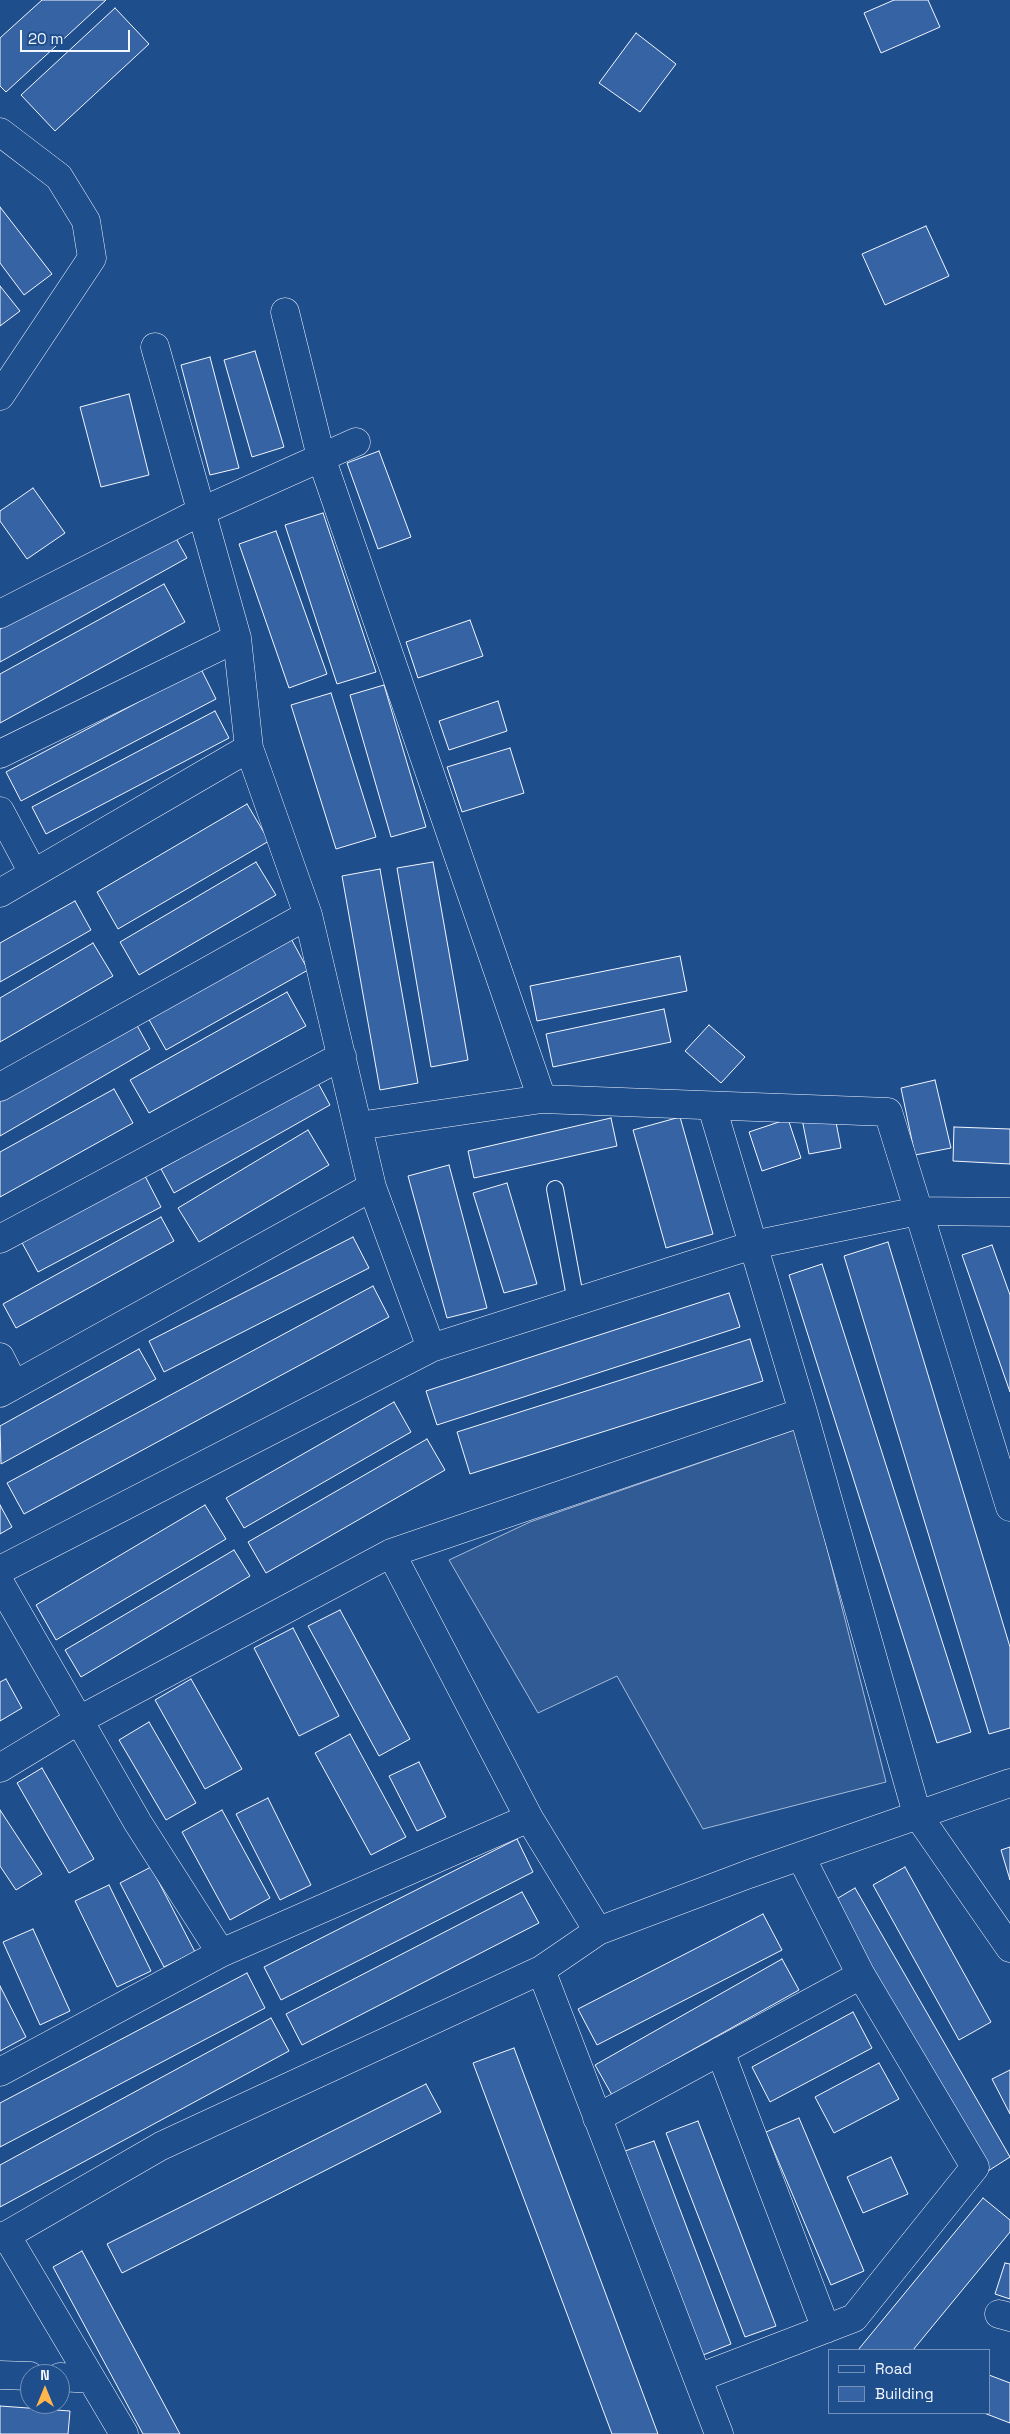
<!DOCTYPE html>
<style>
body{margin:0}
#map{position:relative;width:1010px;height:2434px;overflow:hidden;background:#1f4e8c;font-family:"Space Grotesk",sans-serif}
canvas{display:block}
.legend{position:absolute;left:828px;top:2349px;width:162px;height:65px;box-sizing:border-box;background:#1f4e8c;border:1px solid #7391ba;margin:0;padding:6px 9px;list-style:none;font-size:15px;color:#f2f6ff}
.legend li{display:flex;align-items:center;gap:10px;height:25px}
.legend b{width:25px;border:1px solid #7391ba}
.north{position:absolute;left:20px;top:2364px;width:50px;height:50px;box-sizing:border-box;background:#1f4e8c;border:1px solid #7391ba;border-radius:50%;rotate:0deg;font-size:14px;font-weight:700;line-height:20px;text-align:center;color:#f2f6ff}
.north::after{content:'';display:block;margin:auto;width:18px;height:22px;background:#ffb74d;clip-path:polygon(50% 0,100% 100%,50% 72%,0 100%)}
.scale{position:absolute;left:20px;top:30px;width:110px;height:22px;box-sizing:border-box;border:2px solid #f2f6ff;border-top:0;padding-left:6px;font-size:15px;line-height:18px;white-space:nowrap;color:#f2f6ff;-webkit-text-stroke:4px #1f4e8c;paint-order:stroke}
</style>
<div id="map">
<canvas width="1010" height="2434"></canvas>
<ul class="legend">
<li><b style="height:6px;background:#1f4e8c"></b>Road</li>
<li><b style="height:14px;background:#3563a3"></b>Building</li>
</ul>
<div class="north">N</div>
<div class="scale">20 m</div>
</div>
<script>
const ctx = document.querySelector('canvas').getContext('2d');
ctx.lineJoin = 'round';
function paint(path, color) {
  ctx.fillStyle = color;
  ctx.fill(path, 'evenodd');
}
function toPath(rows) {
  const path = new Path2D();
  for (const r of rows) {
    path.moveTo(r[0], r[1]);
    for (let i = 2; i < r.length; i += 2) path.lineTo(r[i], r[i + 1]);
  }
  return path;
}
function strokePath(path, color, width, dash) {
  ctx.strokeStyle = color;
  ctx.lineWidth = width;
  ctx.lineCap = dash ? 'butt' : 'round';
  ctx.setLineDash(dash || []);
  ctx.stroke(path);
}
const built = toPath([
 [797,1429,886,1782,703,1829,617,1676,538,1713,449,1560,530,1522,797,1429]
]);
paint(built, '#305b95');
strokePath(built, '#a8bbd7', 1);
const building = toPath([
 [42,0,106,0,6,92,0,86,0,38,42,0],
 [894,0,928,0,940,27,881,53,864,13,894,0],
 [115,8,149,44,55,131,21,95,115,8],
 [636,33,676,64,640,112,599,83,636,33],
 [0,207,52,274,24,295,0,263,0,207],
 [926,226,949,276,885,305,862,254,926,226],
 [0,286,20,311,0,326,0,286],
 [255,351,284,447,252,457,224,360,255,351],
 [210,357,239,468,210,475,181,365,210,357],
 [129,394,149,475,101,487,80,407,129,394],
 [379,451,411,537,378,549,347,463,379,451],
 [33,488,65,533,27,559,0,521,0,511,33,488],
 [323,513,376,672,337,684,285,525,323,513],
 [276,531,327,674,289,688,239,544,276,531],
 [173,533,187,558,0,662,0,629,173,533],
 [164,584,185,622,0,723,0,674,164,584],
 [470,620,483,656,418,678,406,642,470,620],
 [201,669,216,699,21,801,6,772,201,669],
 [384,685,426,827,391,837,350,695,384,685],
 [331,693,376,837,336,849,291,705,331,693],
 [498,701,507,731,449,750,439,721,498,701],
 [215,711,229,738,46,834,32,807,215,711],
 [510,748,524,793,462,812,447,767,510,748],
 [247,804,269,841,118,929,97,892,247,804],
 [256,862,276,895,139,975,120,942,256,862],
 [433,862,468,1060,431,1067,397,868,433,862],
 [380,869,418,1083,380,1090,342,876,380,869],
 [75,901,91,930,0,982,0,943,75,901],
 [289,935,308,970,166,1050,147,1016,289,935],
 [93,943,113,976,0,1042,0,998,93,943],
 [680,956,687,991,537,1021,530,986,680,956],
 [287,992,306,1026,149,1113,130,1080,287,992],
 [664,1009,671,1042,553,1067,546,1034,664,1009],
 [134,1020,150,1049,0,1136,0,1099,134,1020],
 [709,1025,745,1057,721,1083,685,1051,709,1025],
 [935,1080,951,1148,915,1155,901,1088,935,1080],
 [317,1081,330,1105,174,1193,161,1169,317,1081],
 [114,1089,133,1123,0,1197,0,1152,114,1089],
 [834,1112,841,1148,809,1154,802,1119,834,1112],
 [680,1117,713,1234,666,1248,633,1130,680,1117],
 [611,1118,617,1146,474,1178,468,1151,611,1118],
 [788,1119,801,1158,762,1171,749,1132,788,1119],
 [954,1127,1010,1129,1010,1164,953,1161,954,1127],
 [308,1130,329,1165,199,1242,178,1208,308,1130],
 [449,1165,487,1308,447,1318,408,1176,449,1165],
 [145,1176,161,1207,38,1272,21,1241,145,1176],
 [507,1183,537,1284,504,1293,473,1193,507,1183],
 [161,1217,174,1241,16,1328,3,1304,161,1217],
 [353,1237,369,1268,164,1372,149,1341,353,1237],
 [888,1242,1010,1647,1010,1728,989,1734,844,1256,888,1242],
 [992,1245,1010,1295,1010,1392,962,1255,992,1245],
 [822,1264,971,1732,937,1743,789,1275,822,1264],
 [373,1286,389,1317,24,1514,7,1483,373,1286],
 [729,1293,740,1327,437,1425,426,1391,729,1293],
 [750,1339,763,1381,470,1474,457,1432,750,1339],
 [139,1349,156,1379,1,1464,0,1426,139,1349],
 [394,1402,411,1432,244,1528,226,1498,394,1402],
 [427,1439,445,1470,266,1573,248,1542,427,1439],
 [0,1505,12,1527,0,1534,0,1505],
 [205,1505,226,1539,56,1640,36,1605,205,1505],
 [234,1550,250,1576,81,1677,65,1650,234,1550],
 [340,1610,410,1739,379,1756,308,1626,340,1610],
 [293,1628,339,1716,299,1736,254,1648,293,1628],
 [6,1679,22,1708,0,1721,0,1682,6,1679],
 [191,1679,242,1769,205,1789,155,1700,191,1679],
 [149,1722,196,1803,166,1820,119,1740,149,1722],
 [350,1734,406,1837,371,1855,315,1753,350,1734],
 [419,1762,446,1817,417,1831,389,1776,419,1762],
 [42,1768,94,1859,69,1873,17,1783,42,1768],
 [268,1798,311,1885,280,1900,236,1814,268,1798],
 [0,1810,42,1874,16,1890,0,1866,0,1810],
 [222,1810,270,1898,230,1920,182,1832,222,1810],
 [517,1839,533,1872,281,2000,264,1967,517,1839],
 [1010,1847,1010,1880,1001,1850,1010,1847],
 [151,1867,195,1952,164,1967,120,1883,151,1867],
 [905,1867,991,2022,959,2040,873,1885,905,1867],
 [109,1885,151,1971,117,1987,75,1901,109,1885],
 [855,1888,1010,2157,988,2171,833,1901,855,1888],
 [522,1892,539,1923,302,2045,286,2014,522,1892],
 [763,1914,782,1950,597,2045,578,2009,763,1914],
 [33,1929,70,2011,40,2025,3,1942,33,1929],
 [782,1959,799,1990,612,2095,595,2065,782,1959],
 [247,1973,265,2008,0,2147,0,2103,247,1973],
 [0,1986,26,2037,0,2051,0,1986],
 [853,2012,872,2048,770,2102,752,2067,853,2012],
 [271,2018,289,2051,0,2207,0,2165,271,2018],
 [514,2048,658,2434,612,2434,473,2063,514,2048],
 [879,2063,899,2099,834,2133,815,2097,879,2063],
 [1010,2070,1010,2114,992,2079,1010,2070],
 [426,2084,441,2112,122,2273,107,2244,426,2084],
 [799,2118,864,2271,831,2285,766,2132,799,2118],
 [698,2121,776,2326,745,2337,666,2133,698,2121],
 [654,2141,731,2344,703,2355,625,2151,654,2141],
 [891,2157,908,2194,863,2213,847,2177,891,2157],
 [983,2198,1010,2220,1010,2232,913,2350,858,2350,983,2198],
 [82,2251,180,2434,143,2434,53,2267,82,2251],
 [1005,2263,1010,2264,1010,2299,995,2294,1005,2263],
 [989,2375,1010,2383,1010,2423,984,2413,989,2413,989,2375],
 [0,2406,70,2411,68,2434,0,2434,0,2406]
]);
paint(building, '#3563a3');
strokePath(building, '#f2f6ff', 1);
const lane = toPath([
 [555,1189,576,1302]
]);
const street = toPath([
 [0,132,59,177,86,221,92,258,0,396],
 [285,312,321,457,542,1099],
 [155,347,237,638,249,748,308,915,372,1187,431,1348],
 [0,614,202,511,356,442],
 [0,754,237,638],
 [0,811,33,873],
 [0,893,249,748],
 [0,1087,308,915],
 [712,1107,803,1412,917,1814,1010,1948],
 [358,1126,542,1099,888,1112,1010,1507],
 [0,1239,342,1056],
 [0,1357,14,1385],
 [0,1393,372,1187],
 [391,1553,529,1818,598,1931],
 [0,1570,431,1348,753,1245,918,1211,1010,1212],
 [0,1583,138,1823,221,1953],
 [0,1768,79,1720,391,1553,803,1412],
 [541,1970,719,2434],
 [720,2051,826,2329],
 [0,2072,221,1953,529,1818],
 [597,2118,861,1975],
 [6,2235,124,2434],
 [0,2239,161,2146,541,1970,598,1931,749,1874,1010,1783],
 [999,2314,1010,2317],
 [0,2375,30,2376],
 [60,2377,91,2379],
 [698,2378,854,2318,975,2167,861,1975,801,1857]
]);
strokePath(lane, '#f2f6ff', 18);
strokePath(street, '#f2f6ff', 29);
strokePath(lane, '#1f4e8c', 16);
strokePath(street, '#1f4e8c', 28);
</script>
